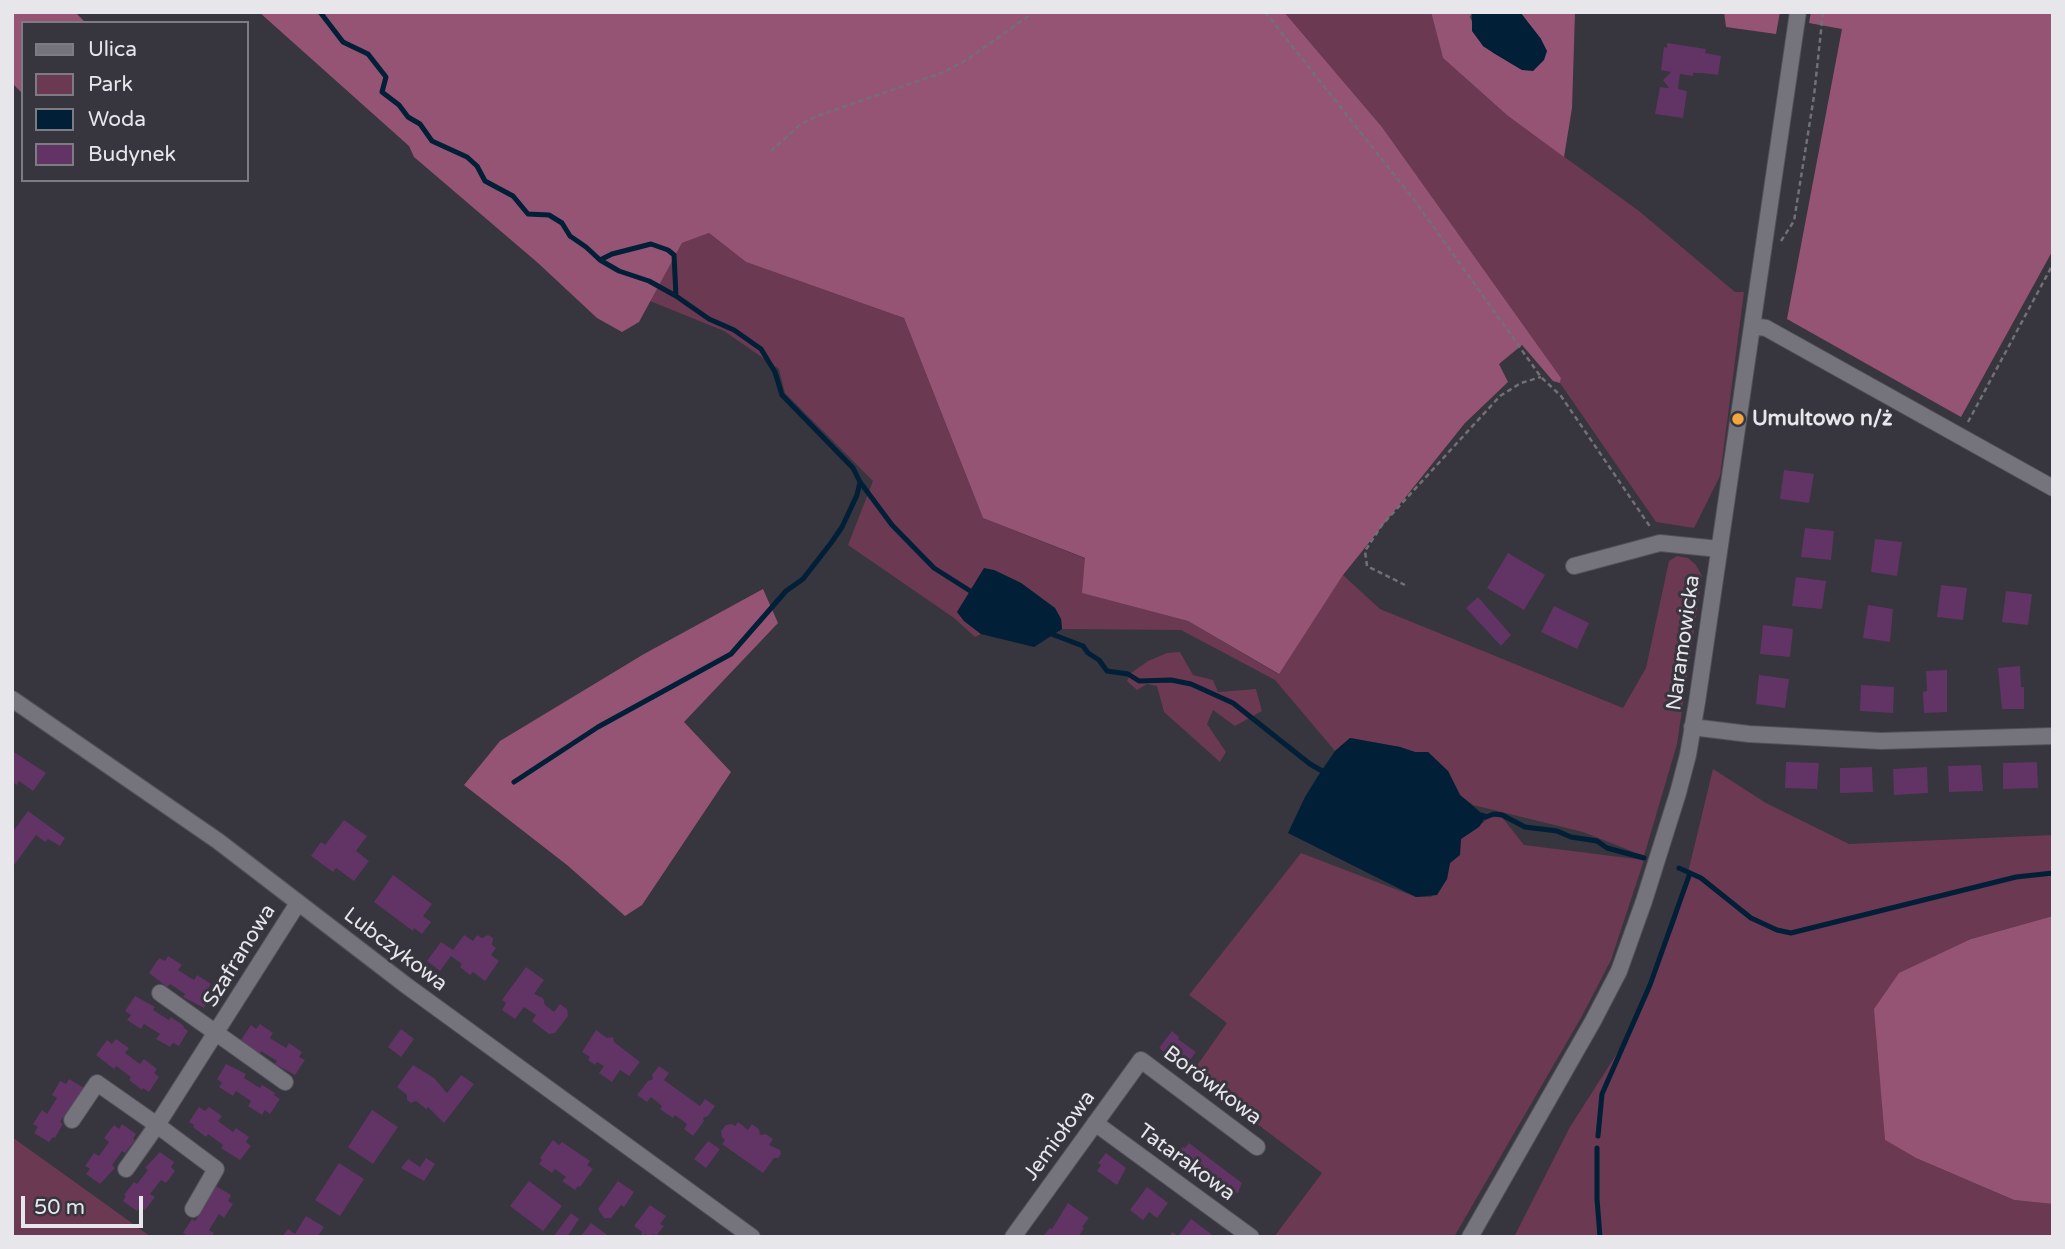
<!DOCTYPE html>
<meta charset="utf-8">
<style>
body{margin:0}
#map{position:relative;width:2065px;height:1249px;overflow:hidden;background:#37353d;font-family:"Varela Round",sans-serif}
canvas{display:block}
.frame{position:absolute;inset:0;border:14px solid #e7e6eb;pointer-events:none}
.legend{position:absolute;left:21px;top:21px;width:228px;height:161px;box-sizing:border-box;background:#37353d;border:2px solid #7d7c83;margin:0;padding:9px 12px;list-style:none;font-size:21px;color:#e7e6eb}
.legend li{display:flex;align-items:center;gap:14px;height:35px}
.legend b{width:35px;border:2px solid #7d7c83}
.scale{position:absolute;left:21px;top:1196px;width:122px;height:32px;box-sizing:border-box;border:4px solid #e7e6eb;border-top:0;padding-left:9px;font-size:21px;line-height:24px;white-space:nowrap;color:#e7e6eb;-webkit-text-stroke:5px #37353d;paint-order:stroke}
</style>
<div id="map">
<canvas width="2065" height="1249"></canvas>
<div class="frame"></div>
<ul class="legend">
<li><b style="height:9px;background:#75737c"></b>Ulica</li>
<li><b style="height:19px;background:#6b3951"></b>Park</li>
<li><b style="height:19px;background:#011f37"></b>Woda</li>
<li><b style="height:19px;background:#613465"></b>Budynek</li>
</ul>
<div class="scale">50 m</div>
</div>
<script>
const ctx = document.querySelector('canvas').getContext('2d');
ctx.lineJoin = 'round';
function paint(path, color) {
  ctx.fillStyle = color;
  ctx.fill(path, 'evenodd');
}
function toPath(rows) {
  const path = new Path2D();
  for (const r of rows) {
    path.moveTo(r[0], r[1]);
    for (let i = 2; i < r.length; i += 2) path.lineTo(r[i], r[i + 1]);
  }
  return path;
}
function strokePath(path, color, width, dash) {
  ctx.strokeStyle = color;
  ctx.lineWidth = width;
  ctx.lineCap = dash ? 'butt' : 'round';
  ctx.setLineDash(dash || []);
  ctx.stroke(path);
}
function write(font, color, halo, rows, align = 'center') {
  ctx.font = font + ' "Varela Round",sans-serif';
  ctx.lineWidth = 6;
  ctx.setLineDash([]);
  ctx.textBaseline = 'middle';
  ctx.strokeStyle = halo;
  ctx.fillStyle = color;
  for (const [text, x, y, turn = 0] of rows) {
    ctx.save();
    ctx.translate(x, y);
    ctx.rotate((+turn || 0) * Math.PI / 180);
    ctx.textAlign = isNaN(turn) ? turn : align;
    if (halo) ctx.strokeText(text, 0, 0);
    ctx.fillText(text, 0, 0);
    ctx.restore();
  }
}
paint(toPath([
 [1284,12,1431,12,1443,58,1508,116,1639,211,1735,292,1744,292,1720,476,1694,528,1656,522,1560,383,1561,378,1382,127],
 [709,233,746,262,904,318,983,518,1086,559,1083,593,1188,621,1278,674,1343,575,1380,609,1623,708,1646,668,1669,561,1677,556,1688,558,1696,565,1702,576,1677,744,1644,856,1583,832,1473,805,1460,795,1448,771,1428,752,1415,752,1400,747,1350,738,1335,751,1275,680,1181,630,1062,629,1061,619,1055,608,1021,583,994,570,964,621,981,634,975,637,954,618,848,545,873,481,785,393,779,369,724,331,650,301,682,243],
 [1180,652,1193,675,1213,680,1218,692,1256,689,1262,711,1235,726,1213,710,1207,724,1226,752,1220,762,1164,712,1157,686,1147,684,1137,690,1127,681,1131,673,1148,661,1167,653],
 [1713,769,1766,803,1849,844,2053,835,2053,916,1971,939,1883,1090,1885,1140,1916,1158,2014,1200,2053,1204,2053,1237,1514,1237,1570,1127,1635,1025,1677,918],
 [1501,816,1524,845,1644,860,1611,960,1582,1016,1454,1237,1274,1237,1322,1173,1191,1074,1227,1023,1189,995,1301,853,1416,897,1431,897,1447,879,1450,863,1459,855,1461,839,1490,817],
 [12,1137,111,1208,151,1237,17,1237,12,1233]
]), '#6b3951');
paint(toPath([
 [12,12,75,12,86,23,23,23,23,94,12,83],
 [259,12,1284,12,1382,127,1561,378,1560,383,1553,381,1522,345,1499,364,1508,382,1465,423,1343,575,1279,674,1188,621,1082,593,1085,558,983,518,904,318,746,262,709,233,682,243,639,322,622,332,597,318,538,263,414,157,409,146],
 [1431,12,1472,12,1470,17,1483,46,1522,70,1541,39,1520,12,1575,12,1572,108,1564,157,1508,116,1443,58],
 [1724,12,1780,12,1776,34,1726,27],
 [1811,12,2053,12,2053,250,1961,417,1787,319,1842,29,1809,23],
 [763,589,778,623,684,722,731,772,642,905,625,916,567,865,464,785,500,741,644,654],
 [2053,916,2053,1204,2014,1200,1916,1158,1885,1140,1874,1009,1899,973,1971,939]
]), '#965474');
paint(toPath([
 [1472,12,1520,12,1541,39,1547,51,1544,60,1533,71,1522,70,1495,54,1483,46,1472,31],
 [984,568,994,570,1021,583,1055,608,1061,619,1062,629,1034,647,981,634,964,621,957,612],
 [1350,738,1400,747,1415,752,1428,752,1448,771,1460,795,1486,817,1479,827,1461,839,1460,855,1450,863,1447,879,1437,895,1416,897,1288,833,1305,797,1318,776,1335,751]
]), '#011f37');
strokePath(toPath([
 [320,12,343,42,368,54,386,77,382,92,399,105,408,117,420,124,432,141,467,157,477,166,485,181,513,196,528,214,549,215,562,223,570,236,586,247,600,260,619,271,649,281,676,296,709,319,734,330,761,349,775,372,782,395,853,468,860,482,892,525,934,568,975,594],
 [600,260,612,254,651,244,668,250,674,255,676,296],
 [1049,633,1083,646,1088,653,1099,660,1107,671,1128,674,1139,681,1171,680,1191,684,1233,703,1310,764,1329,775],
 [514,782,598,727,731,654,786,591,803,579,831,543,842,527,857,495,860,482],
 [1482,815,1486,817,1494,814,1502,815,1525,827,1557,831,1571,837,1597,841,1607,848,1644,858],
 [1679,868,1701,878,1751,918,1777,930,1791,933,2016,877,2053,873],
 [1598,1136,1602,1094,1650,985,1690,873],
 [1597,1148,1597,1199,1600,1237]
]), '#011f37', 5);
paint(toPath([
 [1667,43,1706,49,1705,53,1721,56,1718,75,1702,73,1693,73,1693,76,1680,74,1678,89,1687,91,1683,118,1655,114,1660,87,1669,88,1663,80,1671,72,1661,70,1664,47,1667,48],
 [1784,470,1814,474,1809,503,1780,499],
 [1805,528,1834,531,1831,560,1801,557],
 [1875,539,1902,542,1897,576,1871,572],
 [1508,553,1545,575,1524,610,1487,588],
 [1796,577,1826,581,1822,609,1792,606],
 [1941,585,1967,588,1963,620,1937,617],
 [2006,591,2032,594,2028,625,2002,622],
 [1478,597,1511,635,1501,646,1466,608],
 [1868,605,1893,609,1890,642,1863,638],
 [1554,606,1589,623,1577,649,1541,632],
 [1763,625,1793,629,1790,657,1760,654],
 [2020,666,2021,687,2024,687,2024,709,2002,709,1998,668],
 [1947,670,1947,712,1924,713,1923,692,1927,691,1926,671],
 [1759,675,1789,679,1785,708,1756,704],
 [1861,685,1894,687,1893,713,1860,711],
 [14,752,46,773,33,791,19,781,17,785,12,782,12,755],
 [1786,762,1819,763,1817,789,1785,788],
 [2037,762,2038,788,2003,789,2003,763],
 [1981,765,1983,791,1949,792,1948,766],
 [1872,767,1873,792,1840,793,1840,768],
 [1927,767,1928,793,1894,795,1893,769],
 [28,811,65,838,60,846,48,839,45,842,36,835,12,868,12,833],
 [344,820,367,836,356,851,369,861,354,881,336,868,333,872,311,856,321,842,325,845],
 [393,875,432,904,423,916,431,922,422,934,414,928,413,931,374,902],
 [464,935,473,941,477,935,482,938,488,935,493,938,492,945,496,948,491,955,499,961,485,981,473,972,470,975,460,967,462,964,451,956,440,971,427,961,441,942,453,950],
 [168,956,182,965,178,970,194,980,197,975,211,984,208,989,213,992,204,1008,183,997,185,994,170,984,167,987,149,973,159,958,165,961],
 [526,967,544,980,534,994,543,998,545,1005,554,1012,560,1004,567,1009,568,1016,555,1033,549,1034,532,1021,536,1015,524,1007,515,1019,502,1010,506,1003,502,1000],
 [135,996,155,1007,153,1010,169,1020,171,1017,184,1026,183,1027,188,1031,179,1046,173,1043,170,1047,156,1039,160,1034,144,1024,141,1029,127,1020,131,1015,125,1011],
 [260,1024,273,1033,270,1038,286,1048,289,1043,302,1052,299,1057,305,1060,295,1075,275,1064,277,1061,261,1051,259,1055,241,1040,251,1025,256,1029],
 [401,1029,414,1039,401,1057,388,1047],
 [596,1030,607,1038,613,1037,614,1042,640,1062,629,1076,620,1070,612,1082,599,1073,604,1066,597,1062,595,1065,588,1060,590,1057,582,1052],
 [1172,1031,1179,1037,1178,1039,1196,1052,1183,1069,1159,1048],
 [116,1039,129,1048,125,1053,140,1064,144,1059,157,1069,154,1073,159,1077,149,1092,143,1088,142,1090,129,1080,131,1077,116,1066,114,1069,96,1055,107,1040,112,1044],
 [226,1064,246,1074,244,1078,260,1088,262,1085,275,1093,274,1095,280,1099,270,1114,265,1110,262,1115,248,1106,251,1101,236,1091,233,1096,219,1087,222,1083,217,1079],
 [413,1065,434,1078,447,1093,461,1075,474,1084,444,1123,428,1107,426,1109,416,1101,411,1103,407,1100,407,1095,397,1087],
 [659,1066,669,1073,664,1080,700,1106,705,1099,715,1106,708,1116,703,1118,704,1121,693,1136,684,1129,687,1124,675,1115,673,1118,660,1109,662,1106,651,1097,647,1102,637,1095,648,1081,653,1079,652,1075],
 [69,1079,84,1088,73,1109,70,1107,60,1122,63,1124,55,1138,53,1137,49,1142,34,1133,38,1127,33,1124,42,1110,47,1114,57,1098,52,1095,60,1081,66,1084],
 [199,1107,205,1111,209,1107,222,1116,218,1121,233,1132,236,1128,249,1137,246,1142,251,1146,240,1160,221,1148,223,1145,208,1134,206,1137,193,1127,194,1125,189,1122],
 [372,1110,398,1127,373,1164,348,1147],
 [738,1122,748,1130,752,1124,759,1129,760,1135,766,1134,773,1139,769,1145,780,1150,781,1154,778,1158,774,1158,763,1173,722,1144,725,1140,722,1137,721,1131,726,1125,732,1124,735,1126],
 [122,1124,136,1134,133,1139,135,1140,125,1153,122,1151,112,1165,115,1168,100,1184,86,1174,90,1169,85,1166,94,1153,99,1156,109,1142,104,1138,114,1125,119,1129],
 [553,1140,559,1145,562,1142,590,1161,587,1165,593,1169,580,1187,578,1186,575,1190,562,1181,566,1177,555,1169,552,1173,539,1164,542,1160,540,1158],
 [708,1141,720,1149,706,1168,694,1159],
 [1189,1143,1242,1183,1238,1193,1234,1192,1231,1197,1222,1190,1219,1194,1209,1187,1212,1183,1196,1171,1193,1175,1184,1169,1187,1165,1177,1158,1182,1147,1185,1148],
 [160,1152,174,1162,171,1167,175,1171,166,1183,161,1180,150,1194,155,1197,145,1210,140,1207,137,1211,123,1201,126,1196,124,1195,134,1182,137,1184,148,1170,145,1168],
 [1106,1153,1126,1168,1117,1185,1097,1171,1101,1165,1098,1163],
 [426,1158,435,1164,424,1181,401,1168,408,1159,420,1167],
 [339,1163,364,1179,340,1216,315,1200],
 [529,1181,562,1206,543,1231,510,1206],
 [618,1181,634,1192,624,1207,621,1205,611,1218,604,1218,598,1209],
 [216,1186,231,1195,228,1201,233,1204,224,1218,219,1214,209,1230,214,1233,211,1237,184,1237,185,1234,183,1233,192,1219,195,1221,205,1206,202,1204],
 [1147,1187,1168,1203,1157,1218,1149,1212,1143,1220,1130,1210],
 [1068,1203,1089,1218,1082,1227,1084,1228,1078,1237,1047,1237,1044,1235,1050,1228,1052,1229],
 [650,1205,666,1216,660,1224,664,1226,656,1236,653,1234,651,1237,645,1234,644,1236,641,1234,642,1232,634,1226],
 [571,1213,579,1219,567,1237,553,1237],
 [306,1216,324,1227,317,1237,282,1237,288,1229,295,1234],
 [1191,1219,1211,1234,1211,1237,1168,1237,1172,1232,1178,1236],
 [591,1223,610,1237,580,1237]
]), '#613465');
const minor = toPath([
 [1752,326,1766,328,2053,488],
 [1574,566,1660,543,1719,549],
 [12,699,218,841,407,986,752,1237],
 [1692,727,1749,734,1881,741,2053,736],
 [160,993,285,1082],
 [72,1120,97,1083,157,1125,216,1169,193,1209],
 [1095,1123,1251,1237],
 [126,1169,157,1125,298,903],
 [1013,1237,1141,1060,1257,1147],
 [1470,1237,1593,1021,1619,971,1644,901,1678,793,1688,755,1697,702,1798,12]
]);
strokePath(minor, '#535158', 18);
strokePath(toPath([
 [1265,12,1415,201,1541,377,1561,396,1651,528],
 [771,151,801,124,817,116,944,72,968,59,1034,12],
 [1781,241,1794,221,1814,96,1823,12],
 [1968,422,2053,264],
 [1405,585,1367,566,1365,551,1382,525,1500,396,1521,383,1541,377]
]), '#727077', 2.5, [5, 3.5]);
strokePath(minor, '#75737c', 16);
for (const [x, y, r, color] of [
 [1738,419,7,"#f2a540"]
]) {
  const dot = new Path2D();
  dot.arc(x, y, r, 0, 2 * Math.PI);
  ctx.fillStyle = color;
  ctx.fill(dot);
  strokePath(dot, '#37353d', 2.5);
}
write('bold 21px', '#e7e6eb', '#37353d', [
 ["Umultowo n/ż",1752,419]
], 'left');
write('21px', '#e7e6eb', '#37353d', [
 ["Naramowicka",1684,643,-82],
 ["Lubczykowa",395,950,37],
 ["Szafranowa",240,956,-58],
 ["Borówkowa",1212,1086,37],
 ["Jemiołowa",1060,1136,-54],
 ["Tatarakowa",1186,1163,36]
]);
</script>
